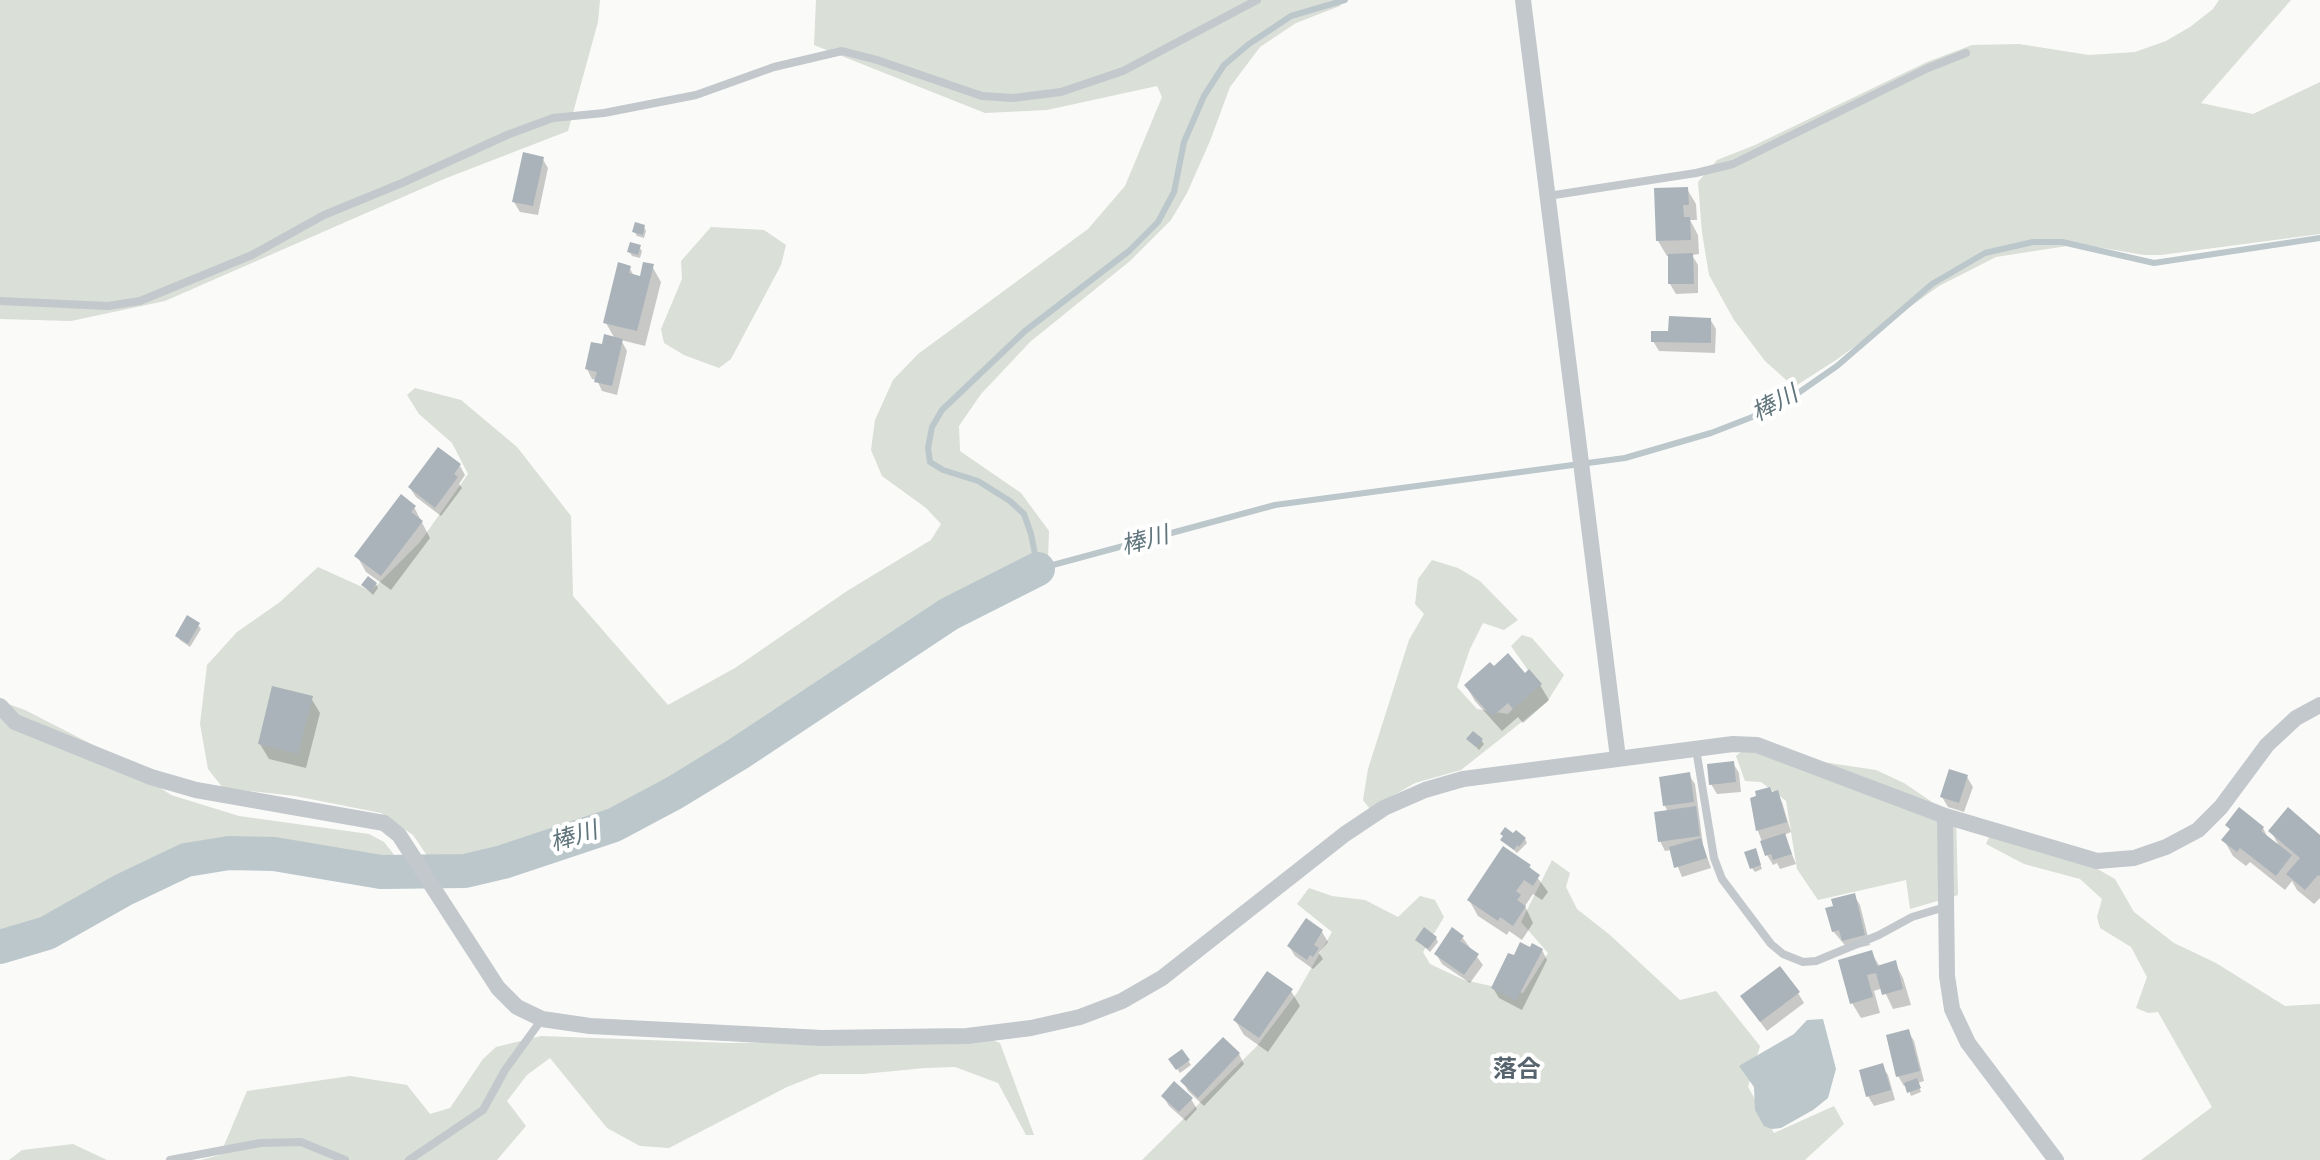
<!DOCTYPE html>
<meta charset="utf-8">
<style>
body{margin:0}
canvas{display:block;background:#fafaf8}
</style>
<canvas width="2320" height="1160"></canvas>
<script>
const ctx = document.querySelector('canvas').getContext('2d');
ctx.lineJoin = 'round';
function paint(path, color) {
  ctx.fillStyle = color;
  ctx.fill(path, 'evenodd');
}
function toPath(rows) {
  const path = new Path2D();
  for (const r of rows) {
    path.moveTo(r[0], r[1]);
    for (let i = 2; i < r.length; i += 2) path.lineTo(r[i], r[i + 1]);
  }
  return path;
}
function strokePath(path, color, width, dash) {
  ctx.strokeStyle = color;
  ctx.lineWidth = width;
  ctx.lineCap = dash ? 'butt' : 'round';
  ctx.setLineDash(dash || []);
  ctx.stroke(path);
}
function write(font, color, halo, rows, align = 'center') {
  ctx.font = font + ' "Work Sans","Noto Sans JP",sans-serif';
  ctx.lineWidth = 8;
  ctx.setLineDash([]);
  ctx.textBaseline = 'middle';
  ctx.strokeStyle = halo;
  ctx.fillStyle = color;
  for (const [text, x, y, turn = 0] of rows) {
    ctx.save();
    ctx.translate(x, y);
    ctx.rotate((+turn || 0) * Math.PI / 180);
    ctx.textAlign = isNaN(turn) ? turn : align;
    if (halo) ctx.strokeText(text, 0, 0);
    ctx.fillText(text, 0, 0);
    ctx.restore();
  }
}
paint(toPath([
 [0,0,600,0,598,22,568,131,444,179,165,301,71,321,0,319],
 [816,0,1342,0,1340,6,1296,23,1260,47,1230,87,1210,141,1187,193,1171,220,1130,261,1030,342,981,394,959,426,960,451,1021,493,1049,531,1048,559,1040,575,955,621,893,660,729,774,675,804,558,851,467,880,447,885,413,835,381,813,295,796,223,788,208,769,200,724,207,665,237,632,280,602,318,567,371,591,420,542,468,474,452,443,419,414,407,395,415,388,461,400,517,447,571,516,573,596,668,705,735,668,847,591,931,540,941,524,926,508,882,476,871,450,875,420,893,380,918,354,1088,229,1125,186,1162,97,1157,86,1047,110,985,113,814,45],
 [2219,0,2291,0,2201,103,2253,114,2320,82,2320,234,2161,255,2144,255,2080,244,1996,257,1939,286,1836,360,1794,387,1765,361,1734,320,1709,275,1702,233,1698,182,1717,160,1755,145,1927,62,1972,45,2019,44,2089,55,2135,52,2166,41,2190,27,2213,9],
 [711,227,764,230,786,245,781,265,731,359,719,368,684,355,664,343,661,329,682,279,681,261],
 [1432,560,1458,568,1480,581,1518,620,1504,630,1483,623,1470,649,1457,687,1477,709,1508,714,1537,683,1511,646,1522,635,1532,638,1564,675,1547,702,1461,770,1415,783,1370,809,1363,800,1368,769,1409,640,1424,614,1415,604,1418,579],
 [0,701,25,710,107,752,171,795,239,816,369,834,384,842,399,861,397,867,285,850,238,846,191,852,141,871,46,924,0,937],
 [1743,750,1876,770,1904,783,1932,802,1956,813,1958,895,1910,909,1906,880,1818,900,1797,869,1786,801,1761,782,1745,781,1736,756],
 [1990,835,2094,867,2115,879,2134,912,2174,943,2216,963,2285,1006,2320,1004,2320,1160,2141,1160,2212,1107,2158,1012,2148,1013,2136,1008,2147,977,2131,947,2100,928,2097,917,2102,899,2080,879,2024,864,1986,844],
 [1552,860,1570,873,1566,887,1577,909,1610,935,1680,1000,1716,991,1760,1046,1748,1087,1774,1133,1834,1106,1844,1124,1805,1160,1142,1160,1257,1046,1297,993,1332,932,1297,904,1309,888,1332,896,1365,900,1398,917,1420,896,1435,900,1444,917,1423,952,1430,964,1464,980,1523,993,1548,953,1521,922],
 [541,1036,729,1043,989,1039,1000,1043,1034,1135,1026,1135,998,1083,955,1067,925,1068,863,1074,820,1074,787,1087,669,1148,640,1146,607,1128,550,1058,527,1075,507,1101,526,1126,497,1160,201,1160,220,1155,247,1091,350,1076,407,1085,430,1114,450,1108,483,1059,496,1047],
 [73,1144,107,1160,9,1160,22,1150]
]), '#dadfd7');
paint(toPath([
 [1823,1019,1836,1069,1828,1098,1813,1110,1781,1128,1772,1129,1764,1126,1755,1110,1754,1087,1739,1066,1794,1034,1807,1020]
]), '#bbc7cb');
paint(toPath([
 [542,158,548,168,538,215,520,212,514,202],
 [1687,189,1696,204,1697,220,1690,220,1698,235,1699,254,1692,255,1698,265,1698,293,1676,294,1670,284,1670,256,1667,256,1658,241],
 [644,227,646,231,644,238,637,236,634,231],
 [639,247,642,251,640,258,632,256,629,251],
 [652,266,661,282,645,346,621,340,627,351,617,395,602,391,597,380,592,379,587,369,603,347,615,339,606,323,629,267,634,276,641,278],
 [1710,319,1716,329,1715,353,1659,351,1653,341],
 [460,466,465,475,459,484,462,488,441,516,416,497,410,488],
 [414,507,430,538,391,590,366,572,357,556],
 [376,584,378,588,373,595,364,586],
 [198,625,201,629,190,647,180,640,177,636],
 [1493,669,1525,676,1540,685,1549,700,1523,723,1518,717,1502,731,1475,701,1466,686],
 [311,698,320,713,306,768,269,759,260,744],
 [1469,739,1481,740,1484,744,1479,750],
 [1733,763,1739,773,1741,792,1717,794,1711,784],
 [1689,775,1695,784,1703,845,1711,868,1682,877,1671,850,1665,851,1660,841,1668,812,1665,806],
 [1967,777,1973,787,1964,812,1948,807,1942,797],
 [1777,793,1782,802,1791,832,1784,835,1796,864,1780,869,1777,863,1773,865,1767,855,1758,831,1752,799],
 [2227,825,2263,828,2269,840,2280,848,2271,831,2320,837,2320,898,2314,904,2297,890,2292,881,2285,890,2250,862,2246,866,2233,856,2224,840,2231,831],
 [1525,839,1527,843,1517,853,1503,840],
 [1757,854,1762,869,1755,872,1752,868],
 [1529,866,1548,892,1542,900,1533,894,1525,906,1533,923,1522,940,1509,931,1507,935,1478,916,1469,900],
 [1854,895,1860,905,1870,945,1849,950,1833,931],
 [1306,921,1322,932,1328,942,1319,953,1323,959,1313,969,1295,956,1289,946],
 [1462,937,1483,965,1470,983,1442,964,1436,954],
 [1436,938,1438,942,1430,952,1417,940],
 [1542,950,1547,960,1522,1010,1499,998,1493,988,1514,958],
 [1871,952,1880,967,1895,963,1903,978,1911,1005,1893,1009,1883,988,1874,991,1880,1013,1861,1018,1852,1003],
 [1291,991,1300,1006,1268,1052,1244,1035,1235,1020],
 [1798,993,1804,1003,1767,1031,1749,1007],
 [1908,1031,1914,1041,1924,1081,1918,1083,1921,1092,1911,1096,1907,1085,1904,1086,1898,1076],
 [1182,1052,1191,1065,1180,1073,1171,1060],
 [1239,1054,1244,1064,1204,1106,1188,1091,1183,1081],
 [1882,1066,1888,1075,1895,1100,1874,1106,1868,1096],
 [1163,1096,1191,1099,1197,1109,1186,1121,1169,1106]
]), '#0003');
strokePath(toPath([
 [1345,0,1291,16,1249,44,1224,65,1204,96,1184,142,1174,192,1158,222,1129,251,1025,331,942,410,932,427,928,448,930,462,943,470,978,481,1010,501,1024,514,1031,534,1038,569,1275,505,1625,458,1711,433,1778,407,1837,366,1932,284,1985,253,2033,242,2062,242,2154,263,2320,238]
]), '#bbc7cb', 6);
strokePath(toPath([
 [0,947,47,933,123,890,186,860,229,853,274,854,381,872,465,871,503,862,614,825,674,793,738,754,949,614,1038,569]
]), '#bbc7cb', 34);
paint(toPath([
 [523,152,544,157,533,206,512,202],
 [1688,187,1689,205,1683,205,1684,217,1690,217,1691,240,1656,241,1654,188],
 [635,222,645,225,643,235,632,232],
 [630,242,641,245,638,255,627,252],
 [1693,253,1694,284,1668,284,1668,254],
 [618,262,631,266,629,273,640,276,643,262,654,264,637,331,603,323],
 [1669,316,1711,318,1711,343,1651,342,1651,331,1668,331],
 [604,334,623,339,612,386,594,382,597,372,585,369,591,342,602,344],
 [438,447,461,464,454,474,458,477,435,508,408,487],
 [401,494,416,506,411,512,423,521,381,576,354,556],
 [368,576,377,583,371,592,361,585],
 [187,615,200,623,188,644,175,636],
 [1508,653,1525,673,1529,669,1542,684,1513,709,1508,703,1492,717,1464,685,1490,662,1494,666],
 [272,686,313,696,298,754,258,744],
 [1473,731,1483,739,1476,747,1466,739],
 [1734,761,1736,782,1709,785,1707,764],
 [1949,769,1968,775,1959,803,1940,797],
 [1690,772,1694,802,1663,806,1659,777],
 [1770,787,1772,792,1778,790,1787,822,1756,831,1750,798,1756,796,1755,791],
 [1696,806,1700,836,1658,842,1654,812],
 [2239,807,2264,827,2261,831,2292,855,2276,876,2240,848,2237,852,2221,840,2230,829,2225,825],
 [2288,807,2320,835,2320,876,2318,875,2305,890,2286,874,2300,858,2268,831],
 [1505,827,1513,833,1516,830,1526,838,1519,847,1517,845,1514,850,1500,840,1503,836,1500,834],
 [1785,833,1792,854,1773,860,1771,854,1765,856,1760,841],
 [1701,838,1707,858,1674,868,1669,847],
 [1503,846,1531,865,1529,867,1540,875,1533,886,1524,880,1516,891,1521,895,1517,900,1526,906,1513,926,1500,917,1498,921,1467,900],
 [1756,848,1761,865,1750,869,1744,852],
 [1855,893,1865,935,1842,941,1839,930,1832,932,1825,908,1833,906,1831,899],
 [1306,918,1323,930,1314,945,1319,948,1313,957,1310,955,1307,960,1287,946],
 [1424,927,1437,937,1428,949,1415,940],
 [1452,927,1464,936,1460,941,1479,954,1464,975,1434,954],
 [1520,942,1530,947,1532,943,1543,949,1516,1001,1491,988,1508,953,1514,955],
 [1872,950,1877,966,1896,960,1903,989,1882,995,1876,973,1867,975,1873,997,1850,1004,1838,960],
 [1780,966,1800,992,1760,1022,1740,996],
 [1267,971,1293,989,1259,1038,1233,1020],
 [1909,1029,1920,1071,1896,1077,1886,1035],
 [1223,1037,1240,1053,1198,1098,1180,1081],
 [1182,1049,1190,1060,1176,1070,1168,1059],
 [1883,1063,1891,1090,1866,1097,1859,1070],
 [1917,1078,1921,1088,1907,1093,1904,1083],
 [1174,1081,1193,1098,1179,1112,1161,1096]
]), '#aab3b9');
strokePath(toPath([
 [1548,196,1696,173,1733,164,1928,68,1966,53],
 [0,301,108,306,140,301,252,255,324,215,402,183,507,135,553,118,604,113,696,95,774,67,842,51,877,60,982,96,1013,98,1061,92,1123,71,1257,0],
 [1696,749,1714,858,1722,879,1771,944,1783,954,1803,962,1816,961,1879,935,1912,917,1945,907],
 [170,1160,260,1143,301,1142,345,1160],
 [409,1160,483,1110,505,1070,542,1019]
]), '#c3c8cc', 8);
strokePath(toPath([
 [1523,0,1618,758],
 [0,706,15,722,151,777,196,790,384,823,399,835,498,988,517,1007,542,1019,590,1026,822,1038,967,1036,1031,1028,1080,1017,1122,1001,1162,978,1345,834,1384,808,1425,790,1463,779,1733,744,1757,745,1945,816,2097,861,2134,858,2166,847,2198,830,2221,807,2267,745,2296,718,2320,705],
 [1945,816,1947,976,1952,1009,1968,1043,2056,1160]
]), '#c3c8cc', 16);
write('italic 24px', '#60757c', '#fff', [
 ["棒川",1775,404,-28],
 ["棒川",1145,541,-15],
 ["棒川",574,837,-17]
]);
write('bold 24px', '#57646e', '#fff', [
 ["落合",1517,1070]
]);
</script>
